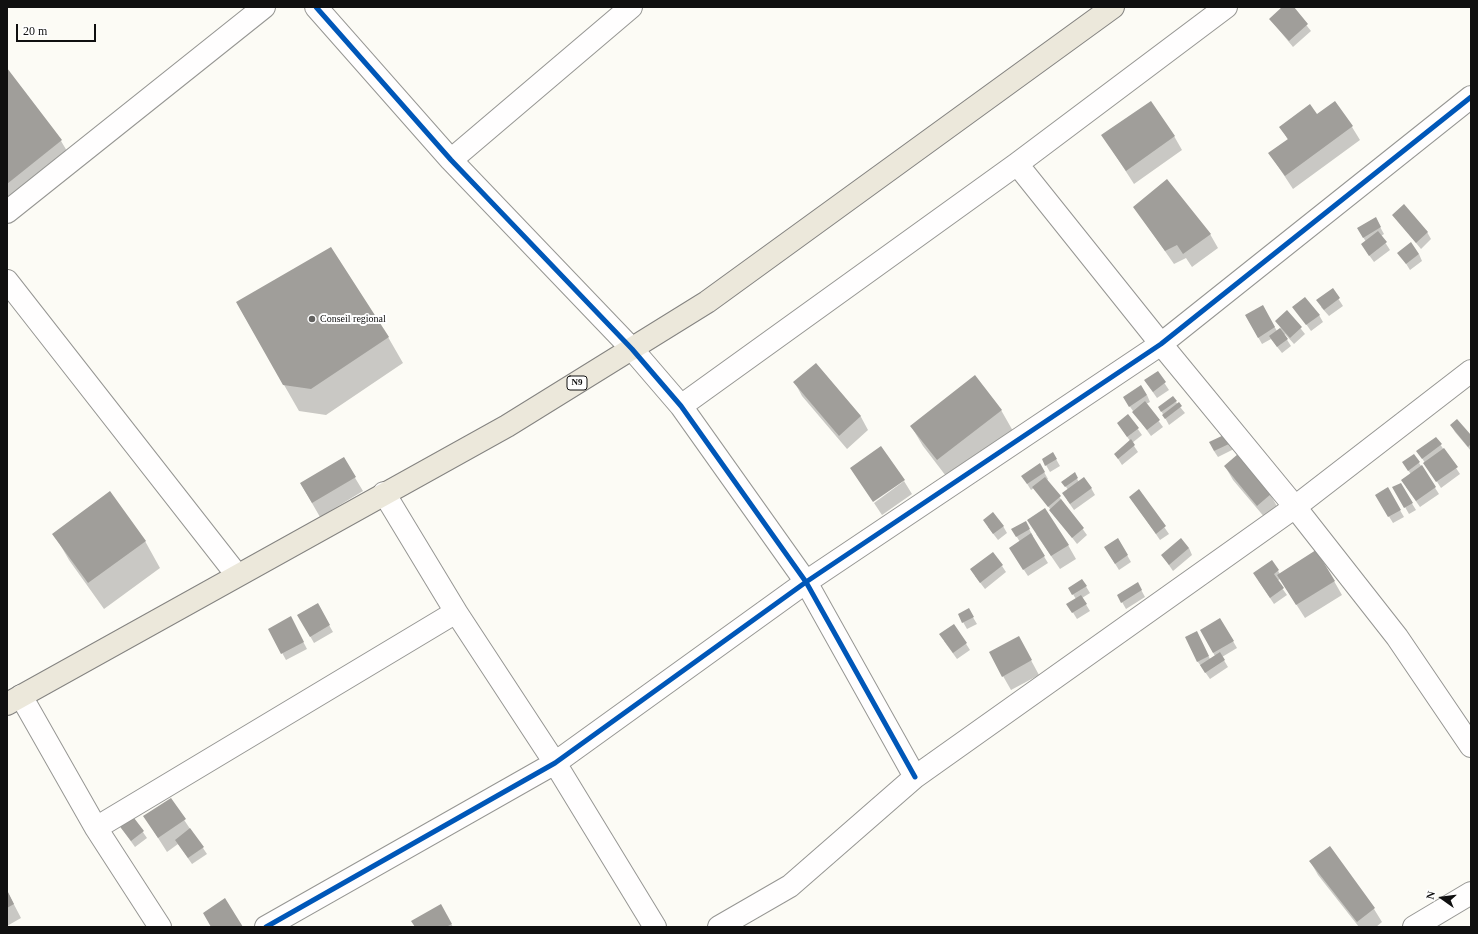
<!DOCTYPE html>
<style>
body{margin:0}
#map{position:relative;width:1478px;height:934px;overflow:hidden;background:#fcfbf5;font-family:Georgia,serif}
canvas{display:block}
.frame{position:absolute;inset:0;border:8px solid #101010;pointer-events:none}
.north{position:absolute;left:1422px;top:878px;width:40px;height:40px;-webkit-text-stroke:3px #fff;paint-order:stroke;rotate:284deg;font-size:11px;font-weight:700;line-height:16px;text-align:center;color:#101010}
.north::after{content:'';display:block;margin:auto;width:14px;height:18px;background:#101010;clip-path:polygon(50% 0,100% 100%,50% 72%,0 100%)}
.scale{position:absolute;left:16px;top:24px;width:80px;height:18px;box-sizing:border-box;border:2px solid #101010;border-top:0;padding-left:5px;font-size:12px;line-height:14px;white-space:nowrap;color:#101010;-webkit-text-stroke:3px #fff;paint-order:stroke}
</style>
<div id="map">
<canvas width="1478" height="934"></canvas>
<div class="frame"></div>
<div class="north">N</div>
<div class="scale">20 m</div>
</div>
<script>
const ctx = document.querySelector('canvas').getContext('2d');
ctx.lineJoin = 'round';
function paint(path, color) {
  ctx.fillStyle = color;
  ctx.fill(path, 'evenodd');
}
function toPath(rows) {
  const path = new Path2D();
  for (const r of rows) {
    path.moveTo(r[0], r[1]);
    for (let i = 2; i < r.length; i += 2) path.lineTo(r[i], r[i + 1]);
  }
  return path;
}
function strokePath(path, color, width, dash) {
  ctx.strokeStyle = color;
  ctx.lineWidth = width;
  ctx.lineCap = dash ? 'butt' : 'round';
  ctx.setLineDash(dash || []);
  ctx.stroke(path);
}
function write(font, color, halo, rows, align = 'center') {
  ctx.font = font + ' Georgia,serif';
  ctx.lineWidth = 4;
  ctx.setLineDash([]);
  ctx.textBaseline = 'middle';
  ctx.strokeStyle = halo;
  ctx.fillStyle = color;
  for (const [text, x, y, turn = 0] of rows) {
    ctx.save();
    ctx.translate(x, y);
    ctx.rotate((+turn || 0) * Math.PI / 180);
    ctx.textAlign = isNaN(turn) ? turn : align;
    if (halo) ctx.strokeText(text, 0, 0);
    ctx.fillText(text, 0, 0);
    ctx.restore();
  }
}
paint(toPath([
 [1283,7,1292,7,1311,31,1293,47,1270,19],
 [7,70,61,141,73,161,7,213],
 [1317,115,1352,127,1360,140,1293,189,1270,154,1288,140,1281,127],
 [1103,136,1174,136,1182,150,1134,184],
 [1134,207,1210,234,1218,248,1192,267,1186,258,1174,264],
 [1393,215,1427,232,1431,239,1421,249],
 [1375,218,1384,234,1381,236,1390,250,1374,262,1366,251,1366,242,1358,228],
 [1419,254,1422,261,1410,270,1403,259],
 [1332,289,1343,306,1329,316,1321,307],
 [237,303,388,337,403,363,326,415,299,411],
 [1262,306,1277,331,1281,328,1276,321,1287,311,1305,334,1294,344,1285,334,1284,335,1291,346,1282,353,1271,339,1262,344,1246,316],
 [1294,307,1319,315,1323,322,1311,331],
 [816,364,861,417,868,430,847,449,802,396,795,383],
 [1157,372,1169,390,1157,398,1145,381],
 [1147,395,1150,402,1146,404,1163,427,1151,436,1128,404],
 [1176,402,1185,413,1169,425,1159,407],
 [1001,410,1013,431,949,480,923,446,911,426],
 [1128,415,1142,435,1132,443,1138,452,1122,465,1115,454,1130,441,1122,429],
 [1451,425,1471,437,1471,451,1455,432],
 [1226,435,1234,449,1218,457,1214,451],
 [1436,438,1460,474,1441,488,1418,452],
 [1053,454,1060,466,1050,472,1043,460],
 [1414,455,1439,494,1420,507,1406,487,1411,474,1407,469],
 [343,458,363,491,320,517,301,484],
 [1225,466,1270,494,1278,508,1266,519,1233,480],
 [1044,472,1048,479,1047,480,1087,535,1077,544,1034,488,1031,490,1026,482],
 [1074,474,1079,482,1091,488,1095,495,1074,510,1067,500,1068,490,1063,482],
 [904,481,912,494,882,515,874,503],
 [1400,484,1416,510,1409,514,1394,488],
 [1387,488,1404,517,1393,523,1376,495],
 [1139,491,1169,534,1160,540,1130,497],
 [1025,522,1033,536,1032,537,1048,563,1028,576,1014,555,1020,542,1012,529],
 [1003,526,1007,533,998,540,988,527],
 [54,534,145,541,160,568,104,609,69,560],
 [1036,534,1068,545,1076,559,1060,569],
 [1189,548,1192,555,1173,571,1162,555],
 [1109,554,1127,555,1131,562,1119,570],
 [1272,561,1280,574,1334,581,1342,595,1305,618,1280,579,1277,581,1287,595,1274,604,1258,580],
 [1002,566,1006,572,985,589,975,576],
 [1082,580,1090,593,1082,598,1090,611,1077,619,1072,611,1076,599,1069,588],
 [1138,584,1145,597,1126,609,1118,595],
 [317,604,333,632,314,643,298,615],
 [968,609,977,624,967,629,959,615],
 [1220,619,1237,648,1222,657,1228,667,1210,679,1198,662,1186,637,1200,639,1210,659,1215,656,1201,630],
 [294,624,307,649,286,660,269,629],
 [954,625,970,650,957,659,944,641],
 [1026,651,1039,675,1011,690,1003,676],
 [170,799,207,854,192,864,178,844,167,852,153,830],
 [131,815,147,838,135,847,119,825],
 [1310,861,1374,909,1382,922,1376,927,1359,927,1318,875],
 [7,891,21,918,7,926],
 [440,905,453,927,416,927]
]), '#0003');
paint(toPath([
 [1282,7,1294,7,1308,24,1289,41,1269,19],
 [7,68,62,140,7,184],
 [1151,101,1175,136,1126,171,1101,135],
 [1335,101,1353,126,1285,176,1268,153,1288,139,1279,127,1310,104,1317,114],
 [1167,179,1211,234,1183,254,1177,245,1165,251,1133,207],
 [1404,204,1428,232,1416,243,1392,215],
 [1376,217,1381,227,1363,238,1357,228],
 [1378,231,1387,242,1369,256,1361,244],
 [1411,242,1419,254,1406,264,1397,253],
 [331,247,389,337,311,389,283,385,236,302],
 [1333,288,1340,298,1324,310,1316,300],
 [1305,297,1320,315,1306,325,1292,307],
 [1263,305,1275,327,1258,338,1245,315],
 [1287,310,1302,327,1290,338,1275,321],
 [1280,328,1288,339,1277,347,1269,336],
 [816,363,861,416,839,436,793,382],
 [1158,371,1166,382,1153,392,1144,380],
 [975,375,1002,410,937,460,910,426],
 [1141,385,1147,395,1129,407,1123,397],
 [1173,396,1177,401,1161,412,1158,407],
 [1145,401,1160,420,1147,430,1132,412],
 [1179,402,1182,406,1165,419,1162,415],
 [1128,414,1139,428,1127,437,1117,423],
 [1457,419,1471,435,1471,444,1468,447,1450,425],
 [1226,434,1231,443,1214,451,1209,442],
 [1436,437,1442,444,1422,459,1416,451],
 [1131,439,1135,445,1118,459,1114,454],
 [881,446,905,480,873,502,850,468],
 [1444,448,1458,467,1436,482,1423,463],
 [1053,452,1057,459,1045,466,1042,459],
 [1238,454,1271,494,1257,506,1224,466],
 [1414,454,1420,462,1408,471,1402,462],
 [344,457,356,477,312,503,300,483],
 [1040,463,1045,472,1027,484,1021,476],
 [1422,465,1436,487,1416,501,1401,480],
 [1075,472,1078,478,1065,487,1061,482],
 [1045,477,1061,496,1048,507,1032,487],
 [1084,477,1092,488,1070,504,1062,493],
 [1401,483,1413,503,1404,508,1392,487],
 [1388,487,1401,510,1388,517,1375,495],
 [1139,489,1166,526,1156,534,1129,497],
 [110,491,146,541,88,583,52,534],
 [1061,499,1084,528,1072,538,1049,510],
 [1045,508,1069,545,1051,556,1027,520],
 [993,512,1004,526,993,534,983,520],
 [1026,521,1030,529,1016,537,1011,529],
 [1031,533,1045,556,1023,570,1009,548],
 [1118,538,1128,555,1115,564,1104,547],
 [1181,538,1189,548,1169,565,1161,555],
 [1316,550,1335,581,1296,605,1277,575],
 [993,552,1003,565,980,583,970,569],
 [1272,560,1279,570,1274,574,1284,588,1270,598,1253,573],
 [1082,579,1087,586,1072,595,1068,588],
 [1138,582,1142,590,1121,603,1117,595],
 [1081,595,1087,604,1072,613,1066,604],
 [318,603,330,625,310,637,297,615],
 [969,608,974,617,962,623,958,614],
 [291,616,304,642,281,654,268,629],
 [1220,618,1234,641,1213,653,1200,630],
 [954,624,967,643,953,653,939,634],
 [1197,631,1209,656,1197,662,1185,637],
 [1019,636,1032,660,1002,677,989,652],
 [1220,652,1225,660,1205,673,1200,665],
 [171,798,186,819,158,838,143,816],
 [131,814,144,831,131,841,118,824],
 [190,828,204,847,188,858,175,840],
 [1330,846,1375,908,1357,922,1309,861],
 [7,890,14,904,7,908],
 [225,898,243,927,211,927,203,913],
 [441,904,452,924,446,927,415,927,411,921]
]), '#a09e9a');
const minor = toPath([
 [316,7,451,160,632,349,681,406,806,582,915,777],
 [451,160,631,7],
 [1017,164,1161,344,1295,507,1397,637,1471,746],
 [7,212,264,7],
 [7,281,237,575],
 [681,406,1017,164,1226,7],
 [384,493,456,612,555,763,655,927],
 [21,696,96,828,160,927],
 [96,828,456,612],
 [266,927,555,763,806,582,1161,344,1471,97],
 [719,927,790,886,915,777,1295,507,1471,371],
 [1414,927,1471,893]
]);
const primary = toPath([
 [7,704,507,426,707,302,1113,7]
]);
strokePath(minor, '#969693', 24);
strokePath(primary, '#848380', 24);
strokePath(minor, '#fffefe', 22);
strokePath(primary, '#ece8db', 22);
strokePath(toPath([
 [316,7,451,160,632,349,681,406,806,582,915,777],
 [266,927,555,763,806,582,1161,344,1471,97]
]), '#0057b8', 5);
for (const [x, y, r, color] of [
 [312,319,4,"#636260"]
]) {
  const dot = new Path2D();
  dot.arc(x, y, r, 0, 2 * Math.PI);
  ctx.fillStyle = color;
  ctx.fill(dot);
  strokePath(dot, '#fff', 1.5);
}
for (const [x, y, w] of [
 [577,383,20]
]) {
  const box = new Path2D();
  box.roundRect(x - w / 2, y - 7, w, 14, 3);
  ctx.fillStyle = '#fff';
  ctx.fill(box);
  strokePath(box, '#101010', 1);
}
write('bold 9px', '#101010', null, [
 ["N9",577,383]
]);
write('10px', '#101010', '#fff', [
 ["Conseil regional",320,319]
], 'left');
</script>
